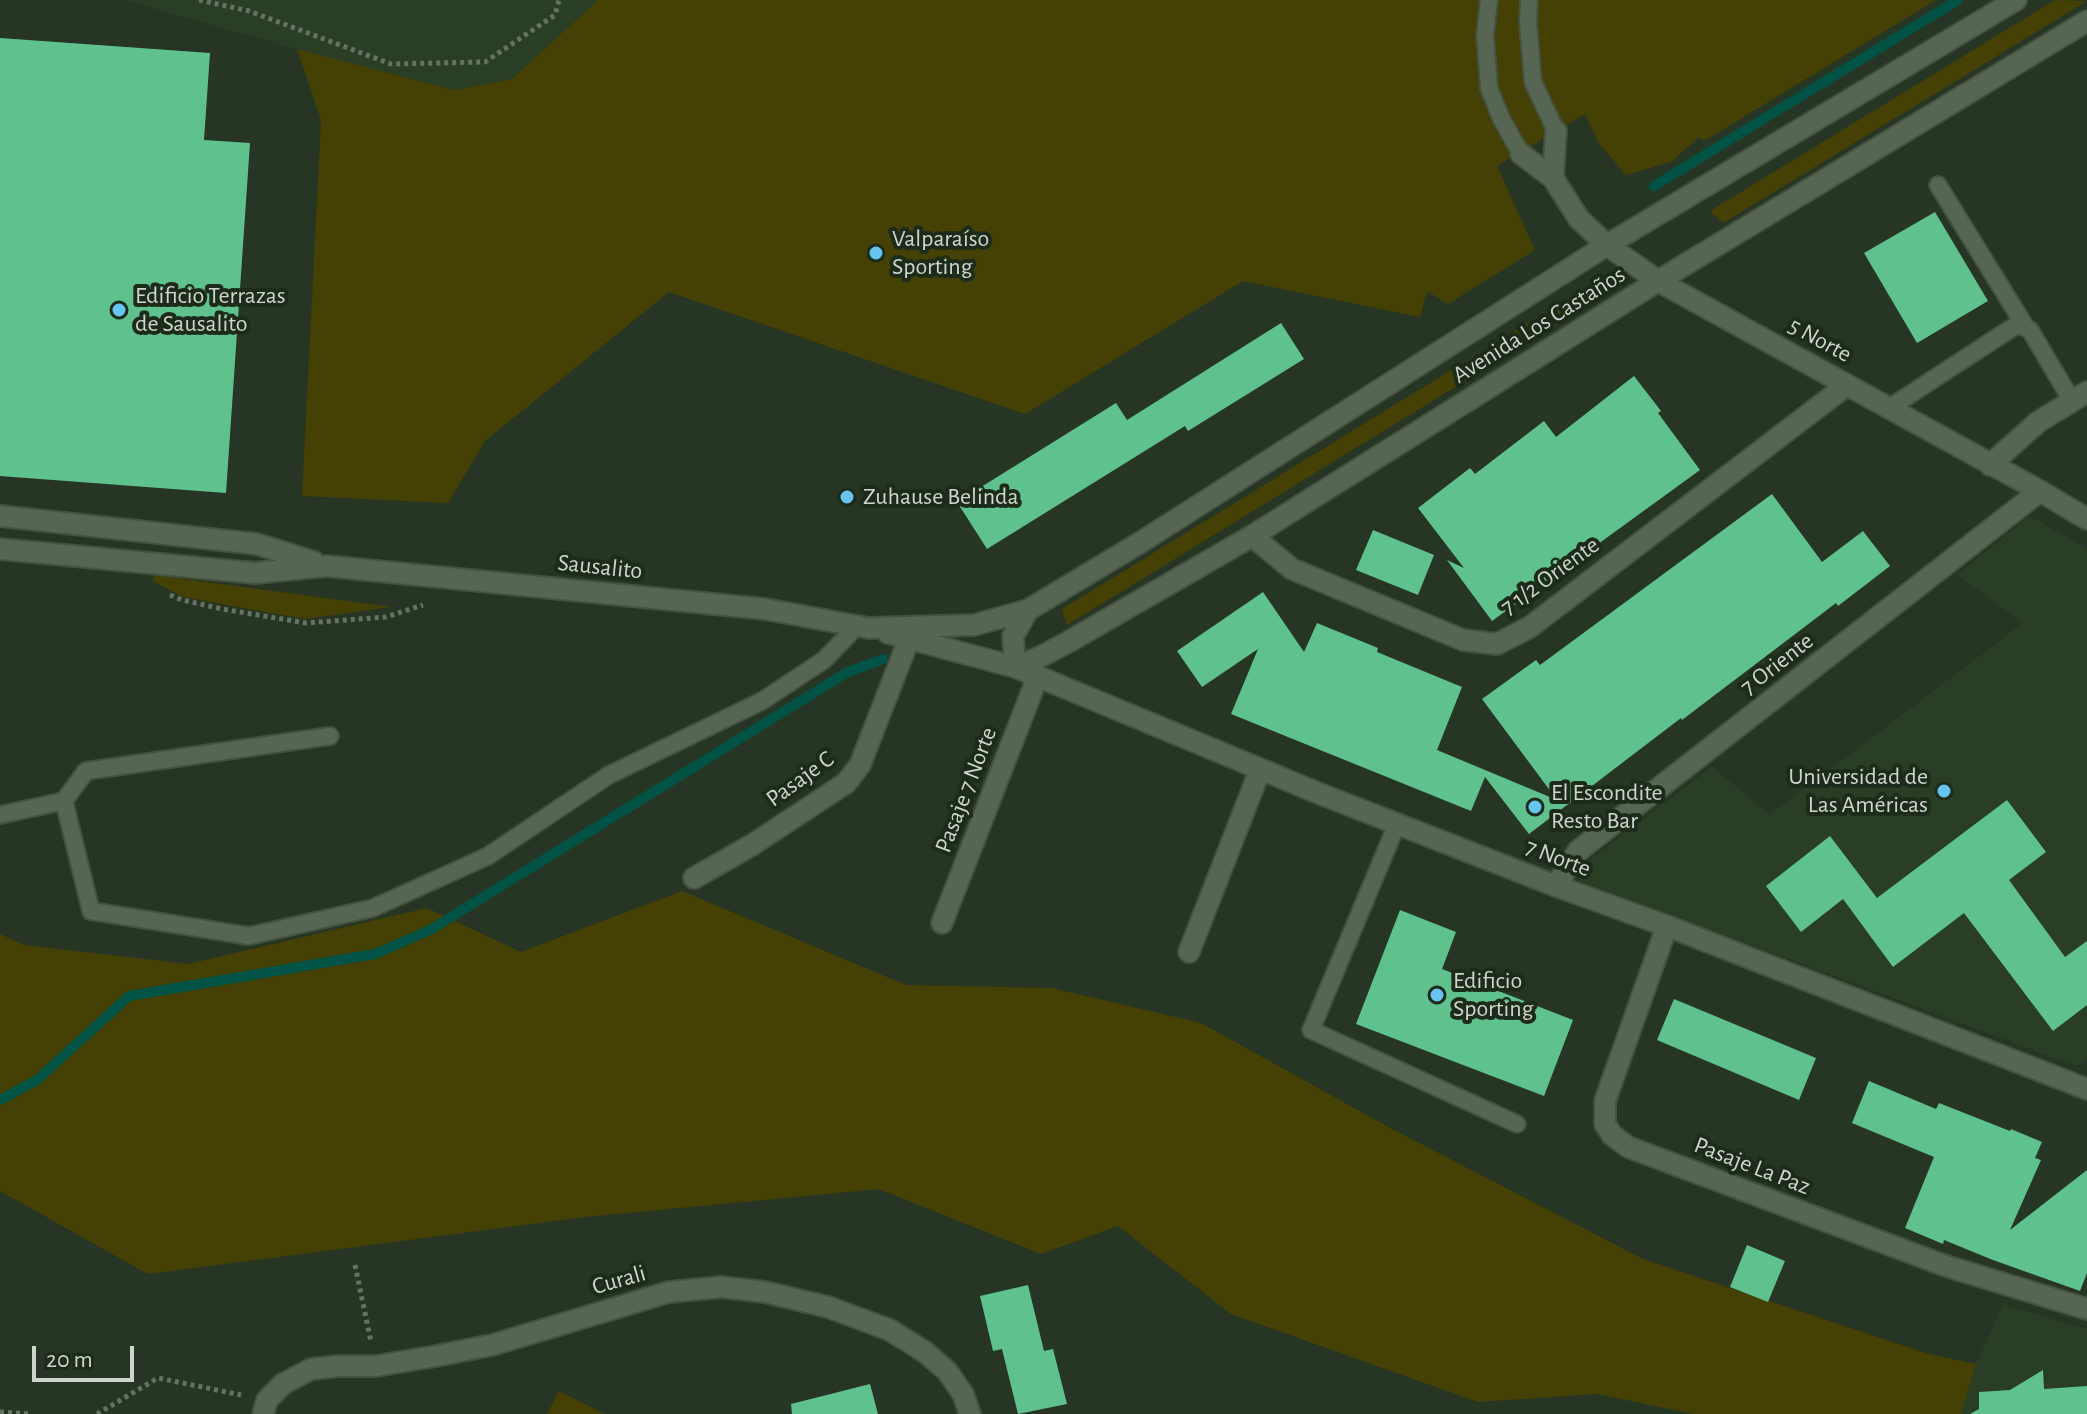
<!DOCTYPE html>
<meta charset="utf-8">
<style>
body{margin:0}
#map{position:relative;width:2087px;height:1414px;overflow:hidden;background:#273624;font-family:"Alegreya Sans",sans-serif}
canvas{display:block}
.scale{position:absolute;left:32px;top:1346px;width:102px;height:36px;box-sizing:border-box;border:4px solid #cdd6cb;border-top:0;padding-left:10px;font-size:24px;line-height:28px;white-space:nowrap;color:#cdd6cb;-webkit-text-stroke:6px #1d2c1a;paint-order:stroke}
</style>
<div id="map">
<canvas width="2087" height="1414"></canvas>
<div class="scale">20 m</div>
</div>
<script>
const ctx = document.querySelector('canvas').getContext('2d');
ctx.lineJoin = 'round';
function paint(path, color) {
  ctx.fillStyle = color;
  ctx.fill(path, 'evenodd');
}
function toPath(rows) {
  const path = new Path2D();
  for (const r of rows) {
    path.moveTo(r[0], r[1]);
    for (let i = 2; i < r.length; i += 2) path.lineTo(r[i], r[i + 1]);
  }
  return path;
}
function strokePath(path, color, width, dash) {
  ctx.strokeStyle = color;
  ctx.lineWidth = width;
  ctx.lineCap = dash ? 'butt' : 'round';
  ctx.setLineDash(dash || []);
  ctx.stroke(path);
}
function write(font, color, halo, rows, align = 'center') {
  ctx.font = font + ' "Alegreya Sans",sans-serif';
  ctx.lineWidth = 8;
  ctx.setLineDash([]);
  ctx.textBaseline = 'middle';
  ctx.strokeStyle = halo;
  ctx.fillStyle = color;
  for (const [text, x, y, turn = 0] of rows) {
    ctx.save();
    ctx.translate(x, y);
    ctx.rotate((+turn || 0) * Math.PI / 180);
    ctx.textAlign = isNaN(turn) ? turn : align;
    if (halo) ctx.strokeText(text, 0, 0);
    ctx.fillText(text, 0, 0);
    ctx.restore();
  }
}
paint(toPath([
 [124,0,598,0,512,79,454,90,297,49],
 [2030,516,2087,549,2087,1059,2076,1066,1577,880,1591,859,1712,767,1770,815,2023,623,1957,575],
 [2003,1305,2087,1329,2087,1414,1961,1414,1976,1364]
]), '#2a3e26');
paint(toPath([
 [598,0,1936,0,1704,141,1699,137,1671,162,1626,175,1598,142,1585,114,1497,166,1535,250,1448,304,1427,291,1420,317,1243,281,1025,414,669,292,485,441,448,503,302,496,321,120,297,49,454,90,512,79],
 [2055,0,2087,1,1723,223,1710,211],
 [1608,274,1620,286,1067,625,1062,609],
 [154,575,392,607,305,619,183,597,153,581],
 [682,891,906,985,1052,988,1201,1023,1392,1129,1643,1259,1929,1354,1976,1364,1961,1414,1694,1414,1597,1394,1478,1402,1231,1314,1118,1226,1041,1254,879,1189,585,1217,148,1274,0,1191,0,934,24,945,188,964,427,908,521,952],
 [559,1391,605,1414,547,1414]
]), '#454004');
strokePath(toPath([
 [1654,186,1958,0],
 [0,1100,37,1080,129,996,375,954,430,930,846,673,883,659]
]), '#015345', 10);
paint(toPath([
 [0,38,210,53,204,140,250,143,226,493,0,476],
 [1935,212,1988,301,1917,343,1864,253],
 [1281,323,1304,359,1188,431,1185,426,987,549,957,502,1116,403,1127,420],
 [1634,376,1661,411,1658,413,1700,470,1492,621,1447,560,1464,568,1418,508,1470,468,1475,474,1544,421,1556,437],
 [1772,494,1822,562,1863,531,1890,566,1838,606,1836,603,1682,720,1681,718,1529,834,1485,777,1471,811,1231,714,1258,649,1202,687,1177,651,1263,592,1304,652,1317,623,1378,648,1377,652,1462,687,1437,750,1557,800,1482,699,1536,660,1540,665],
 [1373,530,1434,555,1418,595,1356,570],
 [2007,800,2046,852,2009,880,2065,957,2087,941,2087,1005,2053,1031,1964,913,1893,967,1843,899,1801,932,1766,886,1830,836,1877,898],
 [1400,910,1456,932,1442,969,1573,1020,1544,1096,1356,1024],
 [1674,999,1816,1058,1799,1100,1657,1040],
 [1869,1081,1936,1109,1939,1103,2010,1131,2011,1129,2042,1142,2035,1158,2041,1160,2010,1230,2087,1170,2087,1273,2080,1291,1993,1260,1944,1240,1943,1244,1905,1228,1934,1157,1852,1123],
 [1747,1245,1785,1261,1768,1302,1730,1287],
 [1028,1285,1044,1351,1053,1349,1067,1404,1018,1414,1002,1349,993,1351,980,1296],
 [2043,1370,2044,1389,2087,1386,2087,1414,1970,1414,1979,1409,1979,1392,2010,1390],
 [870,1384,878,1414,792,1414,791,1404]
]), '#5fc28e');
const lane = toPath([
 [1489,0,1485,35,1489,88,1501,118,1521,154],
 [1529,0,1528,23,1533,82,1556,131],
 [1938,185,2025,326],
 [1889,408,2018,324,2030,330,2072,401],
 [64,801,86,771,330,736],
 [0,815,64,801,91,911,249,936,373,908,488,856,609,775,762,701,824,660,856,627],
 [1397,824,1311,1030,1517,1124]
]);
const street = toPath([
 [1521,154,1553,178,1579,219,1607,245,1658,281,2040,491,2087,519],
 [1553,178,1556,131],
 [1990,465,2038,422,2087,392],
 [1252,536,1292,569,1463,640,1497,644,1530,627,1847,385],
 [694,878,752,845,846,783,860,765,909,639],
 [1556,886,1578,851,2040,491],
 [942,923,1038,676],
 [1667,926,1605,1101,1605,1124,1612,1135,1628,1147,1946,1266,2087,1309],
 [1189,952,1260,770],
 [263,1414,267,1400,283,1384,311,1369,339,1366,376,1366,436,1356,492,1345,669,1292,721,1287,765,1292,828,1307,890,1330,925,1352,947,1371,963,1394,970,1414]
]);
const secondary = toPath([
 [0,516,257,544,314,562],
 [0,549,255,573,326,566,765,609,868,628,974,625,1028,610,1141,542,1607,245,2016,0],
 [888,633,1015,667,1318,793,1556,886,1667,926,2087,1089],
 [1015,667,1042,656,1070,641,1252,536,1658,281,2087,21],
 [1015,667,1013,636,1028,610]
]);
strokePath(lane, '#445141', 20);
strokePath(street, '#445141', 24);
strokePath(secondary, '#445141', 24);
strokePath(toPath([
 [199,0,249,11,391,64,485,62,555,15,559,0],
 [170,595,182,600,222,609,306,623,386,617,423,605],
 [355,1265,371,1342],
 [0,1412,30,1414],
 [97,1414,158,1378,241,1395]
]), '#667364', 5, [4, 4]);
strokePath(lane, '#566652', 16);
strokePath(street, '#566652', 20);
strokePath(secondary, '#566652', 20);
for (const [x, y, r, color] of [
 [876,253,8,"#67c4f0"],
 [119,310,8,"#67c4f0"],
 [847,497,8,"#67c4f0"],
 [1944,791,8,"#67c4f0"],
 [1535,807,8,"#67c4f0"],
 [1437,995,8,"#67c4f0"]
]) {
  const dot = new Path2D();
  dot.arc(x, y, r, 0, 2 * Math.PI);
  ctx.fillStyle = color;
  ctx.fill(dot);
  strokePath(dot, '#1d2c1a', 3);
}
write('24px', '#cdd6cb', '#1d2c1a', [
 ["Valparaíso",892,239],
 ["Sporting",892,267],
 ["Edificio Terrazas",135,296],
 ["de Sausalito",135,324],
 ["Zuhause Belinda",863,497],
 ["Universidad de",1928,777,"right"],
 ["Las Américas",1928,805,"right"],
 ["El Escondite",1551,793],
 ["Resto Bar",1551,821],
 ["Edificio",1453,981],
 ["Sporting",1453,1009]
], 'left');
write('24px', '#cdd6cb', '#1d2c1a', [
 ["Avenida Los Castaños",1539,325,-32],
 ["5 Norte",1820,340,29],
 ["Sausalito",600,567,6],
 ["7 1/2 Oriente",1550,576,-36],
 ["7 Oriente",1777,664,-38],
 ["Pasaje C",800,779,-36],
 ["Pasaje 7 Norte",966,790,-69],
 ["7 Norte",1558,858,21],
 ["Pasaje La Paz",1752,1166,21],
 ["Curali",619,1280,-16]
]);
</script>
